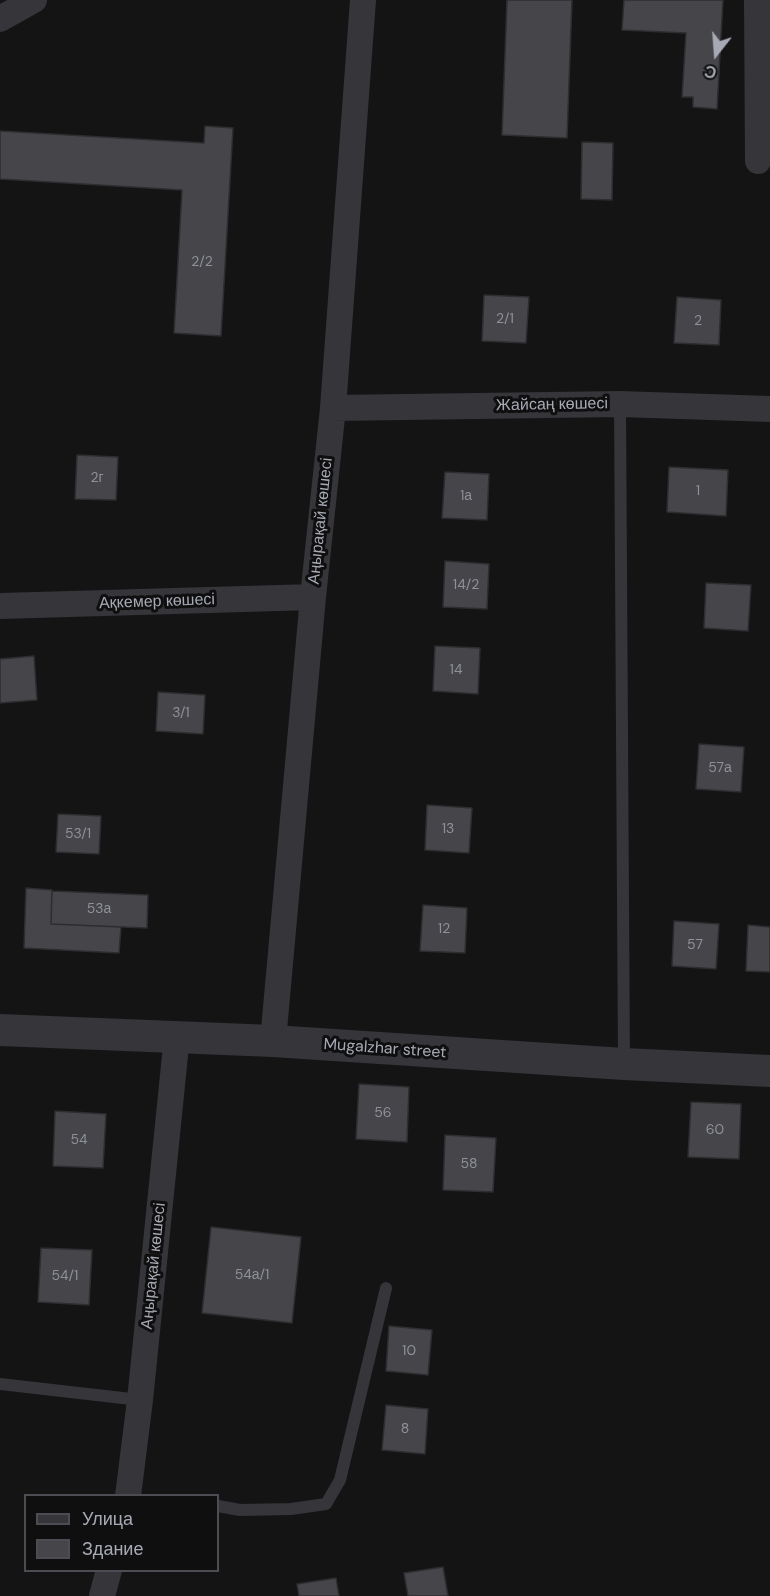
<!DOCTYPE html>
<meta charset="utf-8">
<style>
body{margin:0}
#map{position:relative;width:770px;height:1596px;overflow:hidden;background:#141415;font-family:"DM Sans",sans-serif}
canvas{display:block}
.legend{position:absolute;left:24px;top:1494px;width:195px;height:78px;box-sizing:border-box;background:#0f0f10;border:2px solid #4c4d52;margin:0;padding:8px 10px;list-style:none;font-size:18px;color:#a7aab4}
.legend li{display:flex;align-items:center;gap:12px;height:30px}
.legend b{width:30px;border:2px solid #4c4d52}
.north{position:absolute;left:686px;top:24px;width:60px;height:60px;-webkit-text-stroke:4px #0f0f10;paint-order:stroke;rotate:197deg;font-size:16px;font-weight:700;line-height:24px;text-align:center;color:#a7aab4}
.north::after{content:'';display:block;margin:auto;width:21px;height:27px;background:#a7aab4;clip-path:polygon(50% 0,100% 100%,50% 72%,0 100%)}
</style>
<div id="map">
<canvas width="770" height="1596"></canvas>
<ul class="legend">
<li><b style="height:8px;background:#35353a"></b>Улица</li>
<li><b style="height:16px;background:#46464a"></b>Здание</li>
</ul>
<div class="north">С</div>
</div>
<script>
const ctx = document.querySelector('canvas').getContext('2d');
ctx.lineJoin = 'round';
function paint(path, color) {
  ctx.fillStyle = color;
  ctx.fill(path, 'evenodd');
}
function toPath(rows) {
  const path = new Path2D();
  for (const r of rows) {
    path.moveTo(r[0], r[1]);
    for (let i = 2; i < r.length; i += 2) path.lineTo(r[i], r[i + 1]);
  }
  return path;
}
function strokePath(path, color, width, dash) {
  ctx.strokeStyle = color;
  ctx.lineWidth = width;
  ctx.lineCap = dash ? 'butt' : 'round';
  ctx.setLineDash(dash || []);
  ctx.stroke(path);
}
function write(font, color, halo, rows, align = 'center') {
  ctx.font = font + ' "DM Sans",sans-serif';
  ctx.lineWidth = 6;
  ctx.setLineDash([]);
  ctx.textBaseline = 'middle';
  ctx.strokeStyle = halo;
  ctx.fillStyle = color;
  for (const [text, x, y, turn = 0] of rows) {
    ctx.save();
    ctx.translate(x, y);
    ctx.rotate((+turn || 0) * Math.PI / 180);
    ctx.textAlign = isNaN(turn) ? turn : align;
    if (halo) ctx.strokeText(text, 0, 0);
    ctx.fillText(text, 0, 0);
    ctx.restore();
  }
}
const building = toPath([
 [507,0,572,0,567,138,502,135,507,0],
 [624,0,723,0,717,109,693,107,693,97,682,97,686,33,622,30,624,0],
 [205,126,233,128,221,336,174,333,182,190,0,179,0,131,204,143,205,126],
 [582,142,613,143,612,200,581,199,582,142],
 [484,295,529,297,526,343,482,341,484,295],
 [677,297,721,300,719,345,674,343,677,297],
 [77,455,118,457,116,500,75,499,77,455],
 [669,467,728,470,726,516,667,512,669,467],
 [445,472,489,474,487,520,442,518,445,472],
 [445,561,489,564,487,609,443,607,445,561],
 [706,583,751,585,748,631,704,628,706,583],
 [435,646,480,648,478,694,433,691,435,646],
 [34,656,37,700,0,703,0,659,34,656],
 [158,692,205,695,203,734,156,731,158,692],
 [699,744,744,747,741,792,696,789,699,744],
 [427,805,472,808,469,853,425,850,427,805],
 [58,814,101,816,99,854,56,852,58,814],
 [26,888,52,890,51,924,121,927,119,953,24,948,26,888],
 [52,891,148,895,147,928,51,924,52,891],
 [423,905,467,908,465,953,420,951,423,905],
 [674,921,719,924,716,969,672,966,674,921],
 [748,925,770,927,770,972,746,971,748,925],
 [359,1084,409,1087,407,1142,356,1139,359,1084],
 [691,1102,741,1104,739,1159,688,1157,691,1102],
 [55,1111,106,1114,103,1168,53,1166,55,1111],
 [445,1135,496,1138,493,1192,443,1190,445,1135],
 [211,1227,301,1237,292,1323,202,1313,211,1227],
 [41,1248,92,1250,89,1305,38,1302,41,1248],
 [389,1326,432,1330,428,1375,386,1371,389,1326],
 [386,1405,428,1409,425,1454,382,1450,386,1405],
 [443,1567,448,1596,408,1596,404,1573,443,1567],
 [336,1578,339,1596,299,1596,297,1584,336,1578]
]);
paint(building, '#46464a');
strokePath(building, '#2e2e31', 1.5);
strokePath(toPath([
 [620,404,624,1063],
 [0,1384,140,1400],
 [218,1506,240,1510,291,1509,326,1504,340,1480,386,1288]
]), '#35353a', 12);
strokePath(toPath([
 [757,0,758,161],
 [0,19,34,0],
 [333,408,620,404,770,409],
 [0,606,313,597],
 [273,1041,313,597,333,408,363,0],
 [128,1496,140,1400,177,1036],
 [102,1596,109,1570]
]), '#35353a', 26);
strokePath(toPath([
 [0,1030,273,1041,624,1064,770,1071]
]), '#35353a', 32);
write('14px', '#8f919a', null, [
 ["2/2",202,262],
 ["2/1",505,319],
 ["2",698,321],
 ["2г",97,478],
 ["1",698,491],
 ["1а",466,496],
 ["14/2",466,585],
 ["14",456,670],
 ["3/1",181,713],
 ["57а",720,768],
 ["13",448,829],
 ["53/1",78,834],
 ["53а",99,909],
 ["12",444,929],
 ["57",695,945],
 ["56",383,1113],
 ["60",715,1130],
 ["54",79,1140],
 ["58",469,1164],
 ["54а/1",252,1275],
 ["54/1",65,1276],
 ["10",409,1351],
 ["8",405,1429]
]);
write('16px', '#a7aab4', '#0f0f10', [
 ["Жайсаң көшесі",552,405,-1],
 ["Аңырақай көшесі",321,521,-84],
 ["Ақкемер көшесі",157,602,-2],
 ["Mugalzhar street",385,1049,4],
 ["Аңырақай көшесі",154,1266,-84]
]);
</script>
